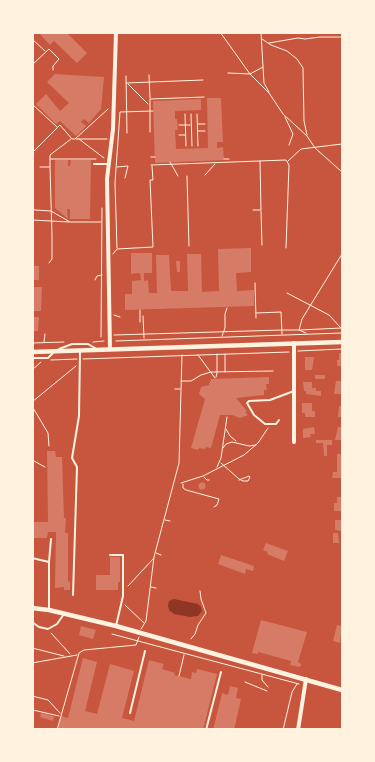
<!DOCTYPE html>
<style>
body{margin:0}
#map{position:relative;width:375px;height:762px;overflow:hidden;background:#c8553d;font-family:"Titillium Web",sans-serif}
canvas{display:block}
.frame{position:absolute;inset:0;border:34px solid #fff3e0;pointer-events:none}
</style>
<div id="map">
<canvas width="375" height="762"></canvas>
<div class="frame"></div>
</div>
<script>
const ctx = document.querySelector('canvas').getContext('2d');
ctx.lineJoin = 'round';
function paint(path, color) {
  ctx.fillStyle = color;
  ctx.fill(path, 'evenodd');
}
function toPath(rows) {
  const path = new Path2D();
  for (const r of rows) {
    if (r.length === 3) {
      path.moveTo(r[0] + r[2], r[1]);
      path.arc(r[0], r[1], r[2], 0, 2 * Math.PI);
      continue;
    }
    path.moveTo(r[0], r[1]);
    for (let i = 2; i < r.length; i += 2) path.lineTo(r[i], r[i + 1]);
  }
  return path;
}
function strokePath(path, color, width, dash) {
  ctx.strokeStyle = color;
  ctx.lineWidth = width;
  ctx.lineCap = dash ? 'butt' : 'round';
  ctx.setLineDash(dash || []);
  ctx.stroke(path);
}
paint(toPath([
 [174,599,198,604,201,607,202,611,198,616,190,617,174,614,169,610,168,605,169,601]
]), '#8f3625');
paint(toPath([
 [38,32,62,32,64,34,66,32,87,53,77,63,54,41,50,45],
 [55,74,104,77,101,109,89,123,84,119,81,122,86,126,76,136,60,121,56,124,36,104,46,94,60,111,69,103,47,82],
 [207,98,221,98,223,142,217,142,217,148,223,147,224,160,155,163,153,101,201,99,201,110,175,111,175,119,177,119,178,130,175,130,176,149,208,148],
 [55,160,68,160,68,166,70,166,71,160,91,160,90,219,70,219,70,209,67,209,68,219,55,208],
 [251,248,251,272,236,273,237,291,254,290,254,306,125,310,125,294,132,294,132,281,141,280,140,273,131,274,131,253,152,253,152,273,144,273,144,281,148,280,149,293,157,293,156,255,169,255,171,291,188,291,187,254,201,254,202,292,219,291,218,249],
 [176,261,180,261,180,272,177,272],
 [32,266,39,266,39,280,32,280],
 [32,287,42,287,41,311,32,311],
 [32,317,39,317,38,331,32,331],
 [339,353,342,353,342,366,337,366,337,360,339,360],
 [305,357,314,357,312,370,305,370],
 [315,375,325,375,325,379,315,379],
 [269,377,269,384,266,384,267,390,264,390,264,395,236,398,247,411,245,412,248,415,240,418,232,415,220,415,211,448,206,447,205,449,199,448,198,450,191,448,205,399,199,394,201,387,209,385,211,379],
 [336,381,342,381,341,394,334,394],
 [303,382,312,382,312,388,316,388,316,391,321,391,321,396,306,394,306,391,304,391],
 [302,403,312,403,312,411,315,411,315,417,305,417,305,413,302,413],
 [339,406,342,406,342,417,338,417],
 [314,427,315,434,310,434,311,437,303,438,303,429],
 [338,427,342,427,342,440,335,440],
 [316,440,332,440,332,445,327,445,327,456,324,456,323,443,316,443],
 [47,451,55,451,56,457,62,457,64,518,66,518,65,533,68,533,68,582,70,581,70,590,64,590,64,587,55,588,56,532,48,532,47,538,32,538,32,522,48,522],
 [337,454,342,454,342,478,332,478,333,472,337,472],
 [202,486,3.5],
 [337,497,342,497,342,511,334,511,334,503,337,503],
 [335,520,342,520,342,531,335,530],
 [333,533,338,533,339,543,333,543],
 [266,543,288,551,284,561,267,554,268,552,263,550],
 [221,555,254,566,253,571,246,569,245,574,218,564],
 [110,557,120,557,120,582,118,582,118,590,96,590,96,575,110,575],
 [261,620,307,632,298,662,301,664,300,667,290,665,291,661,258,652,258,654,252,653],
 [337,625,342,626,340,643,333,641],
 [81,626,96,630,93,639,79,635],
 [83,658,97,662,85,711,97,714,110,664,134,671,122,718,134,721,149,660,164,664,162,669,175,673,174,675,191,679,192,672,196,673,197,669,217,674,203,730,58,730,61,716,68,718],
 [230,686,238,688,236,698,241,699,234,730,213,730,222,693,228,695],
 [41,713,54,716,53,721,40,717]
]), '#d67c66');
strokePath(toPath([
 [220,32,250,74,269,93,283,114,307,136,315,148,342,172],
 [32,39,45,51],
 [262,39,271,45,287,51,297,59,303,68,304,121,307,135],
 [269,43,298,38,305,39,320,37,342,37],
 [32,65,49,49,59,59,53,66,53,70],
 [263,67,264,83,269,92],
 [228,73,250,74,263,67,261,32],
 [149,75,150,98],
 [126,76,127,133],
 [126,83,203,80],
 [128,84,148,104],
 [32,104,57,127],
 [185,114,186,146],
 [191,114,192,146],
 [197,114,198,146],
 [285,117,293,134,289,145],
 [198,124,205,124],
 [179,125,190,125],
 [198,131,205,131],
 [150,132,150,99,204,97],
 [179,135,185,135],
 [76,139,107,139],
 [79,139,104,158],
 [32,153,60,125,72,139,75,139,108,109],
 [151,157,155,157],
 [50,159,96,159],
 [224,159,229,159],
 [288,161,301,149,342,144],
 [170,162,178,176],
 [151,165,286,160,289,165,286,248],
 [40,167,50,167,50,155,71,139],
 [117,167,128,166,125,178],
 [205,175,215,164],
 [187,176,189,246],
 [32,208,35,210,51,211,70,222,101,222],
 [253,210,261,210,260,161],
 [261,211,262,245],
 [32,220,69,222],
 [117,248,115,183,120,112,153,111],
 [113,254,117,249,153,247,150,180,153,180,152,166],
 [342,254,302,319,299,330,342,328],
 [49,263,52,259,52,236,50,167],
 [95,280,97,276,102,275],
 [255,283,256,318],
 [287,293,329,315,341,328],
 [140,310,140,322],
 [256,313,281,312,282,334],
 [114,315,120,317],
 [143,316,144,338],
 [114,335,282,330,299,330,306,333],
 [222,336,225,328,225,314,227,308],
 [101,337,102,208],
 [116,341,342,333],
 [44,342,45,334],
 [93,342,104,341],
 [32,343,64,342],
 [298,351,342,349],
 [198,355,215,378],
 [83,359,289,352],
 [51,360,77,359],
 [32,370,41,362],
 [225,372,225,354],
 [216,377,217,373,217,354],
 [181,381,191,381,201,375,211,372,273,371],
 [175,389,180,389],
 [32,402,76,366],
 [32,406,48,433,49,446],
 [226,429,230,436,236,441],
 [223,448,226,444,232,442,249,446,256,445],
 [32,460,32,469],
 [34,461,45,467],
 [221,463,239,479,243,481,248,481,250,477,249,476,239,480],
 [217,467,221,458,227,417],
 [204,477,207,480,209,480],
 [181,483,203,476,244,455,258,443,268,428],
 [183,484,183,488,186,490,219,499,217,505,214,507],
 [165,520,170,521],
 [156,553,161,555],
 [128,586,154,558],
 [151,587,156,588],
 [125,605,144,623],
 [141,629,146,621,154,557,179,463,182,355],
 [51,633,70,654],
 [112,634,299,684],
 [191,639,195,634,198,625,206,613,201,599,200,591],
 [32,648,64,656],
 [32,663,77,655],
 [262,675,262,680,268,687],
 [179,676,184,655],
 [245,682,267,691],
 [32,696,48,700,60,713],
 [33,710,59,716],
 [57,730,79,653,84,650,136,645,139,637],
 [258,730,258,729],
 [283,730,292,692,297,684]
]), '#fff3e0', 1);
strokePath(toPath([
 [94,164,109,164],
 [59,349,72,344,88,344,95,348],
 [32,358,48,358,53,353],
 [279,420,276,424,265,424,254,415,247,403,249,401,270,400,294,391],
 [110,555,123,555,123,596,116,626],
 [32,558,49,562],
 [73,595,77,467,72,458,79,416,80,352],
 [49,609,49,562,51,539],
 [32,622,39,627,48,629,57,624,64,614],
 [130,713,145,651],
 [206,730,221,672]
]), '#fff3e0', 2);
strokePath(toPath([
 [294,343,294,442],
 [110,349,107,179,113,129,116,32],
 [298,730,306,679]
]), '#fff3e0', 4);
strokePath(toPath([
 [32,352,342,342],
 [32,608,49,610,116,626,342,690]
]), '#fff3e0', 4.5);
</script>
